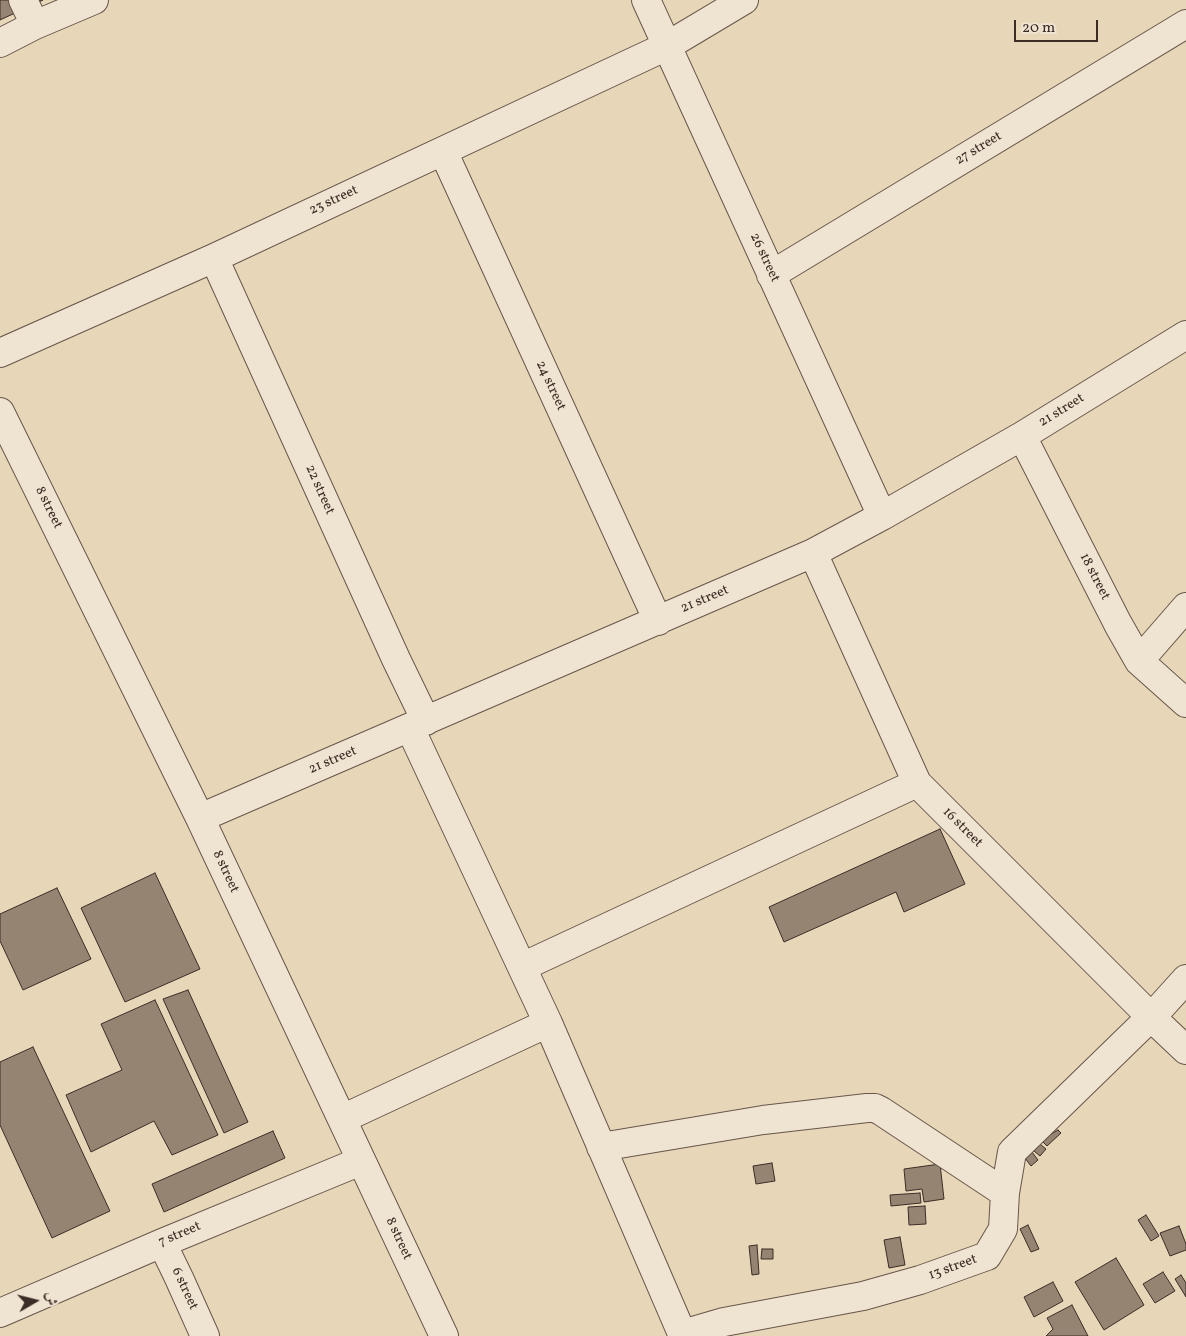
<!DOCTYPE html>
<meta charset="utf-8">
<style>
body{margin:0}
#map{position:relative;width:1186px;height:1336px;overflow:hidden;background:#e7d6b8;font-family:Vollkorn,Amiri,serif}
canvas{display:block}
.north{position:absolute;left:10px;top:1276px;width:50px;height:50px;-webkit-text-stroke:4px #efe4d1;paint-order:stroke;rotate:82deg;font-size:14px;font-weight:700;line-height:20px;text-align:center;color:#3c2c26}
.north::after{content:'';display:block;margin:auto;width:18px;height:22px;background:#3c2c26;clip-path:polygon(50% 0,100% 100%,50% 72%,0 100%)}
.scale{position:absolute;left:1014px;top:20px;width:84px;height:22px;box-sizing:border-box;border:2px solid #3c2c26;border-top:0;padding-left:6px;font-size:15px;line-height:18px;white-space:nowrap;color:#3c2c26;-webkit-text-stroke:4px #efe4d1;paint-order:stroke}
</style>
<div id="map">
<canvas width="1186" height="1336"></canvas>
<div class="north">ش</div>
<div class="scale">20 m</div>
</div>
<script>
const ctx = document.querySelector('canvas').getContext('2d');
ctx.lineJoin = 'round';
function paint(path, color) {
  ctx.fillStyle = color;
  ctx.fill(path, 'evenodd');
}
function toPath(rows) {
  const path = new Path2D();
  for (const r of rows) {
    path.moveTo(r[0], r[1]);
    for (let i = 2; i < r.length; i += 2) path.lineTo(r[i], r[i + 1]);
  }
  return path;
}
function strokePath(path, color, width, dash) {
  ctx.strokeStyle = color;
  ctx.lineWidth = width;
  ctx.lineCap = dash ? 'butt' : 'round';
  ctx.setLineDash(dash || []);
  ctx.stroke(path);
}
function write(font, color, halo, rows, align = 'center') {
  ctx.font = font + ' Vollkorn,serif';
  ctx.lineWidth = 4;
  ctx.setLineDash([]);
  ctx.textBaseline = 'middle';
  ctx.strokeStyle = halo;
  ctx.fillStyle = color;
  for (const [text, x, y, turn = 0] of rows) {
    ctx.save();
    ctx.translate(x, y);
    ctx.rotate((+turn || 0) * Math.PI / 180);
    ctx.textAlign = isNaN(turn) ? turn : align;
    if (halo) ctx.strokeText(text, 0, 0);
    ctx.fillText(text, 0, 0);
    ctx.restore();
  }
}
const building = toPath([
 [0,0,43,0,0,20,0,0],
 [940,829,965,884,904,912,896,892,784,942,769,907,940,829],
 [155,873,200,969,125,1002,81,908,155,873],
 [57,888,91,959,23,990,0,941,0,914,57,888],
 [188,990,248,1122,224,1133,163,999,188,990],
 [155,1000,218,1135,172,1155,154,1121,91,1152,66,1095,122,1070,101,1024,155,1000],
 [33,1047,110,1211,52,1238,0,1125,0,1062,33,1047],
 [1058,1130,1061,1133,1047,1146,1041,1140,1058,1130],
 [273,1131,285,1158,164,1212,152,1184,273,1131],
 [1040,1144,1046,1149,1040,1156,1034,1151,1040,1144],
 [1032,1152,1038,1160,1031,1166,1025,1158,1032,1152],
 [772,1163,775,1181,756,1184,753,1166,772,1163],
 [940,1164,944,1199,924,1202,922,1189,906,1191,904,1169,940,1164],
 [920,1193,921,1203,891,1206,890,1195,920,1193],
 [925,1206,926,1224,909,1225,908,1207,925,1206],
 [1146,1215,1159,1236,1151,1241,1138,1220,1146,1215],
 [1028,1225,1039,1249,1031,1252,1020,1229,1028,1225],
 [1179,1226,1186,1244,1186,1250,1170,1256,1160,1233,1179,1226],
 [900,1237,905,1265,889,1268,884,1240,900,1237],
 [757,1245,759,1274,752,1275,749,1246,757,1245],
 [762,1249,773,1249,773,1259,761,1259,762,1249],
 [1116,1258,1144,1305,1104,1330,1075,1282,1116,1258],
 [1163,1272,1175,1291,1155,1303,1143,1284,1163,1272],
 [1181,1275,1186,1283,1186,1297,1175,1279,1181,1275],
 [1053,1282,1063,1301,1034,1317,1024,1297,1053,1282],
 [1072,1305,1088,1336,1046,1336,1053,1329,1047,1318,1072,1305]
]);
paint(building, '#958472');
strokePath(building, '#3c2c26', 1);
const minor = toPath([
 [23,0,35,25],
 [646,0,882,516],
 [0,43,35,25,94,0],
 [443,151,658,621],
 [214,258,396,659,426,721],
 [771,275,1186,24],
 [0,353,214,258,667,46,744,0],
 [0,412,200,818,444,1336],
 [1022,436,1118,624,1139,661,1186,703],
 [813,553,917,783,1150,1016,1186,1050],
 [1139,661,1186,607],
 [410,728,548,1023,683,1336],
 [200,818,813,553,882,516,1022,436,1186,335],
 [522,967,917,783],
 [342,1119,548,1023],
 [601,1147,763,1120,867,1108,875,1108,881,1111,1005,1193],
 [162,1243,179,1278,205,1336],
 [0,1313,162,1243,361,1161],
 [683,1334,724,1322,863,1296,920,1280,987,1256,1003,1229,1005,1193,1012,1152,1158,1010,1186,979]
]);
strokePath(minor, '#67564a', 30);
strokePath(minor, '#efe4d1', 28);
write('14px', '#3c2c26', '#efe4d1', [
 ["27 street",979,149,-31],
 ["23 street",334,201,-25],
 ["26 street",764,258,65],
 ["24 street",550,386,65],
 ["21 street",1062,411,-32],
 ["22 street",319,490,66],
 ["8 street",48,508,64],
 ["18 street",1094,577,63],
 ["21 street",705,600,-23],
 ["21 street",333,761,-23],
 ["16 street",962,828,45],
 ["8 street",225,872,65],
 ["7 street",180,1235,-23],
 ["8 street",398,1239,65],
 ["13 street",953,1268,-20],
 ["6 street",184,1289,65]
]);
</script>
